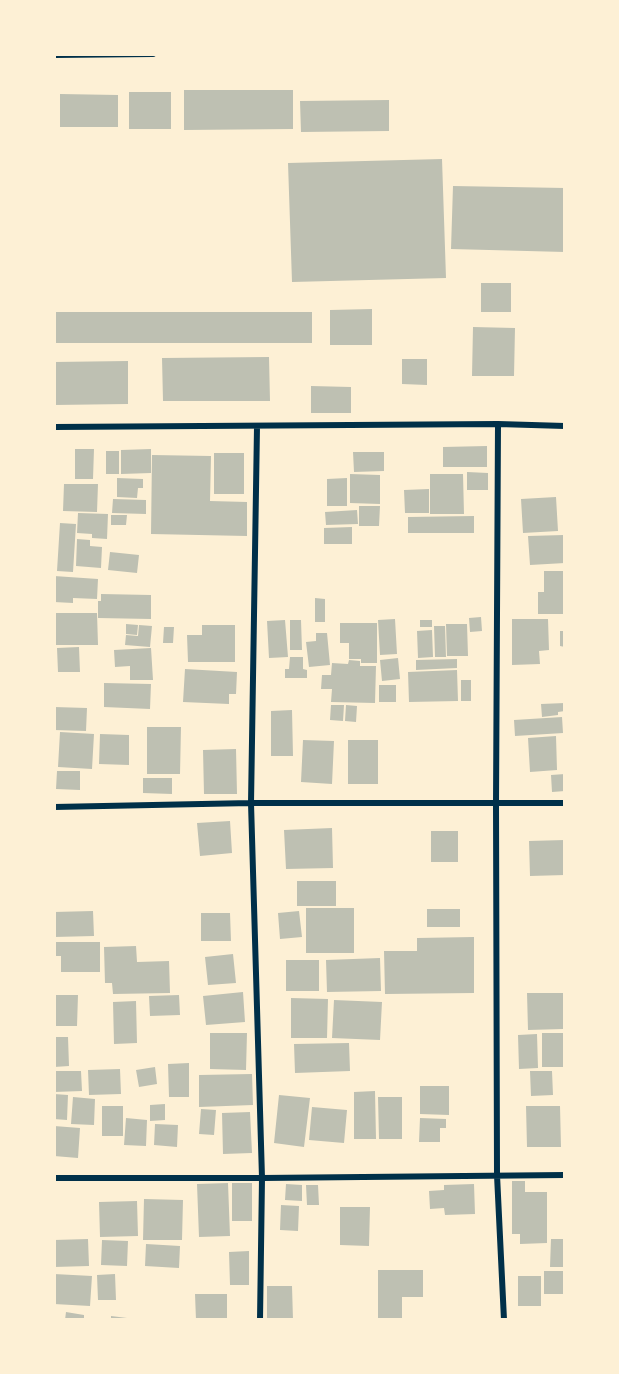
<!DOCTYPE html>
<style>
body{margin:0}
#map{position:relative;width:619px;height:1374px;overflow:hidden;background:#fdf0d5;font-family:Raleway,sans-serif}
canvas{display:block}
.frame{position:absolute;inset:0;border:56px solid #fdf0d5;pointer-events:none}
</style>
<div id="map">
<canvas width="619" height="1374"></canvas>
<div class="frame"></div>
</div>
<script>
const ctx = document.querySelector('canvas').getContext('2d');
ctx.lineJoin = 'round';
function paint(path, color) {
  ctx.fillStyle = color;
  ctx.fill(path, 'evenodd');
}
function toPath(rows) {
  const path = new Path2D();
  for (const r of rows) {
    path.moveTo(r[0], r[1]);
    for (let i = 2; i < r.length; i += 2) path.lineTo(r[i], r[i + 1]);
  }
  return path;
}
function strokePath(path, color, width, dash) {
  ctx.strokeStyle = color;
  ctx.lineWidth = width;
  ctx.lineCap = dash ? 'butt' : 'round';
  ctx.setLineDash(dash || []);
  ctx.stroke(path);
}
paint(toPath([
 [184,90,293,90,293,129,184,130],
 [129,92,171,92,171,129,129,129],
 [60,94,118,95,118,127,60,127],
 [389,100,389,131,301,132,300,101],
 [442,159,446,278,292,282,288,163],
 [453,186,565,188,565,252,451,249],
 [481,283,511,283,511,312,481,312],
 [372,309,372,345,330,345,330,310],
 [54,312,312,312,312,343,54,343],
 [473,327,515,328,514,376,472,376],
 [269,357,270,401,163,401,162,358],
 [402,359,427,359,427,385,402,384],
 [128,361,128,404,54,405,54,362],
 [311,386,351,387,351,413,311,413],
 [487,446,487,467,443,467,443,447],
 [75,449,94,449,93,479,75,479],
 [151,449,151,473,121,474,121,450],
 [106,451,119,451,119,474,106,474],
 [353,452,384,452,384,471,354,472],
 [214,453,244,453,244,494,214,494],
 [152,455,211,456,210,501,247,502,247,536,151,534],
 [467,472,488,473,488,490,467,490],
 [350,474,380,475,380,504,350,503],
 [430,474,463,474,464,514,430,514],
 [117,478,143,479,143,488,138,488,137,498,117,497],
 [347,478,347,506,327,506,327,479],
 [64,484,98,484,97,512,63,511],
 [429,489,429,513,405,513,404,490],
 [556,497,558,531,523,533,521,499],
 [113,499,146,500,146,514,112,513],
 [359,506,380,506,379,526,359,526],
 [357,510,358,524,326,525,325,512],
 [78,513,108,514,107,539,92,538,92,534,77,533],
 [111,515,127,515,126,525,111,525],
 [474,516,474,533,408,533,408,517],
 [60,523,76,524,73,572,57,571],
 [352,527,352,544,324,544,324,528],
 [564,535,565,563,530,565,528,536],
 [77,539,90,540,90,546,102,547,101,568,76,566],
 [110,552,139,555,137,573,108,570],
 [544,571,565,571,565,614,538,614,538,592,544,592],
 [54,576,98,579,97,599,73,598,73,603,54,602],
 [101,594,151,595,151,619,98,618,98,601,101,601],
 [315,598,325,599,325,622,315,622],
 [54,613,97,613,98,645,54,645],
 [481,617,482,631,470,632,469,618],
 [395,619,397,654,380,655,378,620],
 [512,619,548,619,549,650,539,651,540,664,512,665],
 [285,620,288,657,269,658,267,621],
 [290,620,301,620,302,650,290,650],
 [420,620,432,620,432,627,420,627],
 [340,623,377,623,377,663,361,663,361,659,349,659,349,643,340,643],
 [126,624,138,625,137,635,126,634],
 [446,624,467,624,468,656,447,656],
 [139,625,152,626,150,647,125,645,126,635,138,636],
 [202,625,235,625,235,662,188,662,187,635,202,635],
 [434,626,445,626,446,657,435,657],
 [164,627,174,627,173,643,163,643],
 [432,630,433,657,418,658,417,631],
 [560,631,565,631,565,647,560,646],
 [316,633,327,633,330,665,309,667,306,642,316,641],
 [79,647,80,672,58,672,57,648],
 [151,648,153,680,130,680,130,666,115,667,114,650],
 [290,657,303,657,303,669,307,670,307,678,285,678,285,669,289,669],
 [398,658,400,679,382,681,380,660],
 [457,659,457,668,416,670,416,660],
 [349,660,360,661,360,666,376,666,375,703,331,702,332,689,321,689,322,675,331,675,332,663,348,664],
 [185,669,237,672,236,694,229,694,229,704,183,702],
 [457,670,458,701,409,702,408,672],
 [461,680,471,680,471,701,461,701],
 [104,683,151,684,150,709,104,707],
 [379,685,396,685,396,702,379,702],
 [565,703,565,711,558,712,558,715,542,717,541,704],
 [331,705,344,705,343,721,330,720],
 [346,705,357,706,356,722,345,721],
 [54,707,87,708,86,731,54,730],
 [292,710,293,756,271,756,271,711],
 [562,717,563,733,515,736,514,720],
 [147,727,181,727,180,774,147,774],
 [60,732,94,734,92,769,58,767],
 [100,734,129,735,129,765,99,764],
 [556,736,557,770,530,772,528,738],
 [303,740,334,741,332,784,301,782],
 [348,740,378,740,378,784,348,784],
 [236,749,237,794,204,794,203,750],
 [57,771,80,771,80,790,56,789],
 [565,774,565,791,552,792,551,775],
 [143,778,172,778,172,794,143,793],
 [230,821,232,853,200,856,197,823],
 [332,828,333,868,286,869,284,830],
 [431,831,458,831,458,862,431,862],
 [565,840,565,875,530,876,529,841],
 [297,881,336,881,336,906,297,906],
 [306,908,354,908,354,953,306,953],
 [427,909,460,909,460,927,427,927],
 [93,911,94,936,54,937,54,912],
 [299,911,302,937,280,939,278,913],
 [201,913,230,913,231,941,201,941],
 [474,937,474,993,385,994,384,951,417,951,417,938],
 [56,942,100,942,100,972,61,972,61,956,56,956],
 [136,946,137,962,169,961,170,993,113,994,112,983,105,983,104,947],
 [233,954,236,983,208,985,205,957],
 [380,958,381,991,327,992,326,960],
 [286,960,319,960,319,991,286,991],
 [243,992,245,1022,206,1025,203,996],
 [527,993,563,993,563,1029,528,1030],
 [54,995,78,995,77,1026,54,1026],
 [179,995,180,1015,150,1016,149,996],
 [291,998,328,999,327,1038,291,1038],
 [334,1000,382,1002,380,1040,332,1038],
 [136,1001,137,1043,114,1044,113,1002],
 [210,1033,247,1033,246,1070,210,1069],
 [542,1033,565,1033,565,1067,542,1067],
 [537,1034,538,1068,519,1069,518,1035],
 [54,1037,68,1037,69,1066,54,1067],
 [349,1043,350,1071,295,1073,294,1044],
 [189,1063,189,1097,169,1097,168,1064],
 [155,1067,157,1084,139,1087,136,1070],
 [120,1069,121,1094,89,1095,88,1070],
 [54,1071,81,1071,82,1091,54,1092],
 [530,1071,552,1071,553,1095,531,1096],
 [252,1074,253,1105,199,1107,199,1075],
 [420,1086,449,1086,449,1115,420,1114],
 [375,1091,376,1139,354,1139,354,1092],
 [54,1094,68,1095,67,1120,54,1119],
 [279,1095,310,1098,304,1147,274,1143],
 [73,1097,95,1099,94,1125,71,1124],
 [378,1097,402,1097,402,1139,379,1139],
 [165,1104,165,1120,150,1121,150,1105],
 [102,1106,123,1106,123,1136,102,1136],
 [526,1106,560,1106,561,1147,527,1147],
 [312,1107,347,1110,344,1143,309,1140],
 [201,1109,216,1110,214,1135,199,1134],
 [250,1112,252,1153,223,1154,222,1113],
 [126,1118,147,1120,146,1146,124,1145],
 [420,1118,446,1119,446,1128,440,1128,440,1142,419,1142],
 [155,1124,178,1125,177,1147,154,1145],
 [54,1126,80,1128,78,1158,54,1156],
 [512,1181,525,1181,525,1192,547,1192,547,1243,520,1244,520,1234,512,1234],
 [228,1183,230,1236,199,1237,197,1184],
 [232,1183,252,1183,252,1221,232,1221],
 [286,1184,302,1185,302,1201,285,1200],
 [474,1184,475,1214,445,1215,444,1208,430,1209,429,1191,444,1190,444,1185],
 [306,1185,318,1185,319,1205,307,1205],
 [144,1199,183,1200,182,1240,143,1240],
 [137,1201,138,1236,100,1237,99,1202],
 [281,1205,299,1206,298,1231,280,1230],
 [340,1207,370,1207,369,1246,340,1245],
 [88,1239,89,1266,54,1267,54,1240],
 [551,1239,565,1239,565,1267,550,1267],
 [102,1240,128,1241,127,1266,101,1265],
 [146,1244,180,1246,179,1268,145,1266],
 [249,1251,249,1285,230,1285,229,1252],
 [378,1270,423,1270,423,1297,402,1297,402,1320,378,1320],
 [544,1271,565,1271,565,1294,544,1294],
 [54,1274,92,1276,90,1306,54,1304],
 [115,1274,116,1300,98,1300,97,1275],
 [518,1276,541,1276,541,1306,518,1306],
 [267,1286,292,1286,293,1320,267,1320],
 [195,1294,227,1294,227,1320,196,1320],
 [66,1312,84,1315,84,1320,65,1320],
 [111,1316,127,1318,127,1320,111,1320]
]), '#bec0b2');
strokePath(toPath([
 [54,55,153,54],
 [498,424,496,803,497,1175,504,1320],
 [54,427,498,424,565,426],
 [257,427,251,803,262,1178,260,1320],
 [54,807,251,803,565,803],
 [54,1178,262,1178,565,1175]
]), '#003049', 6);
</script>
